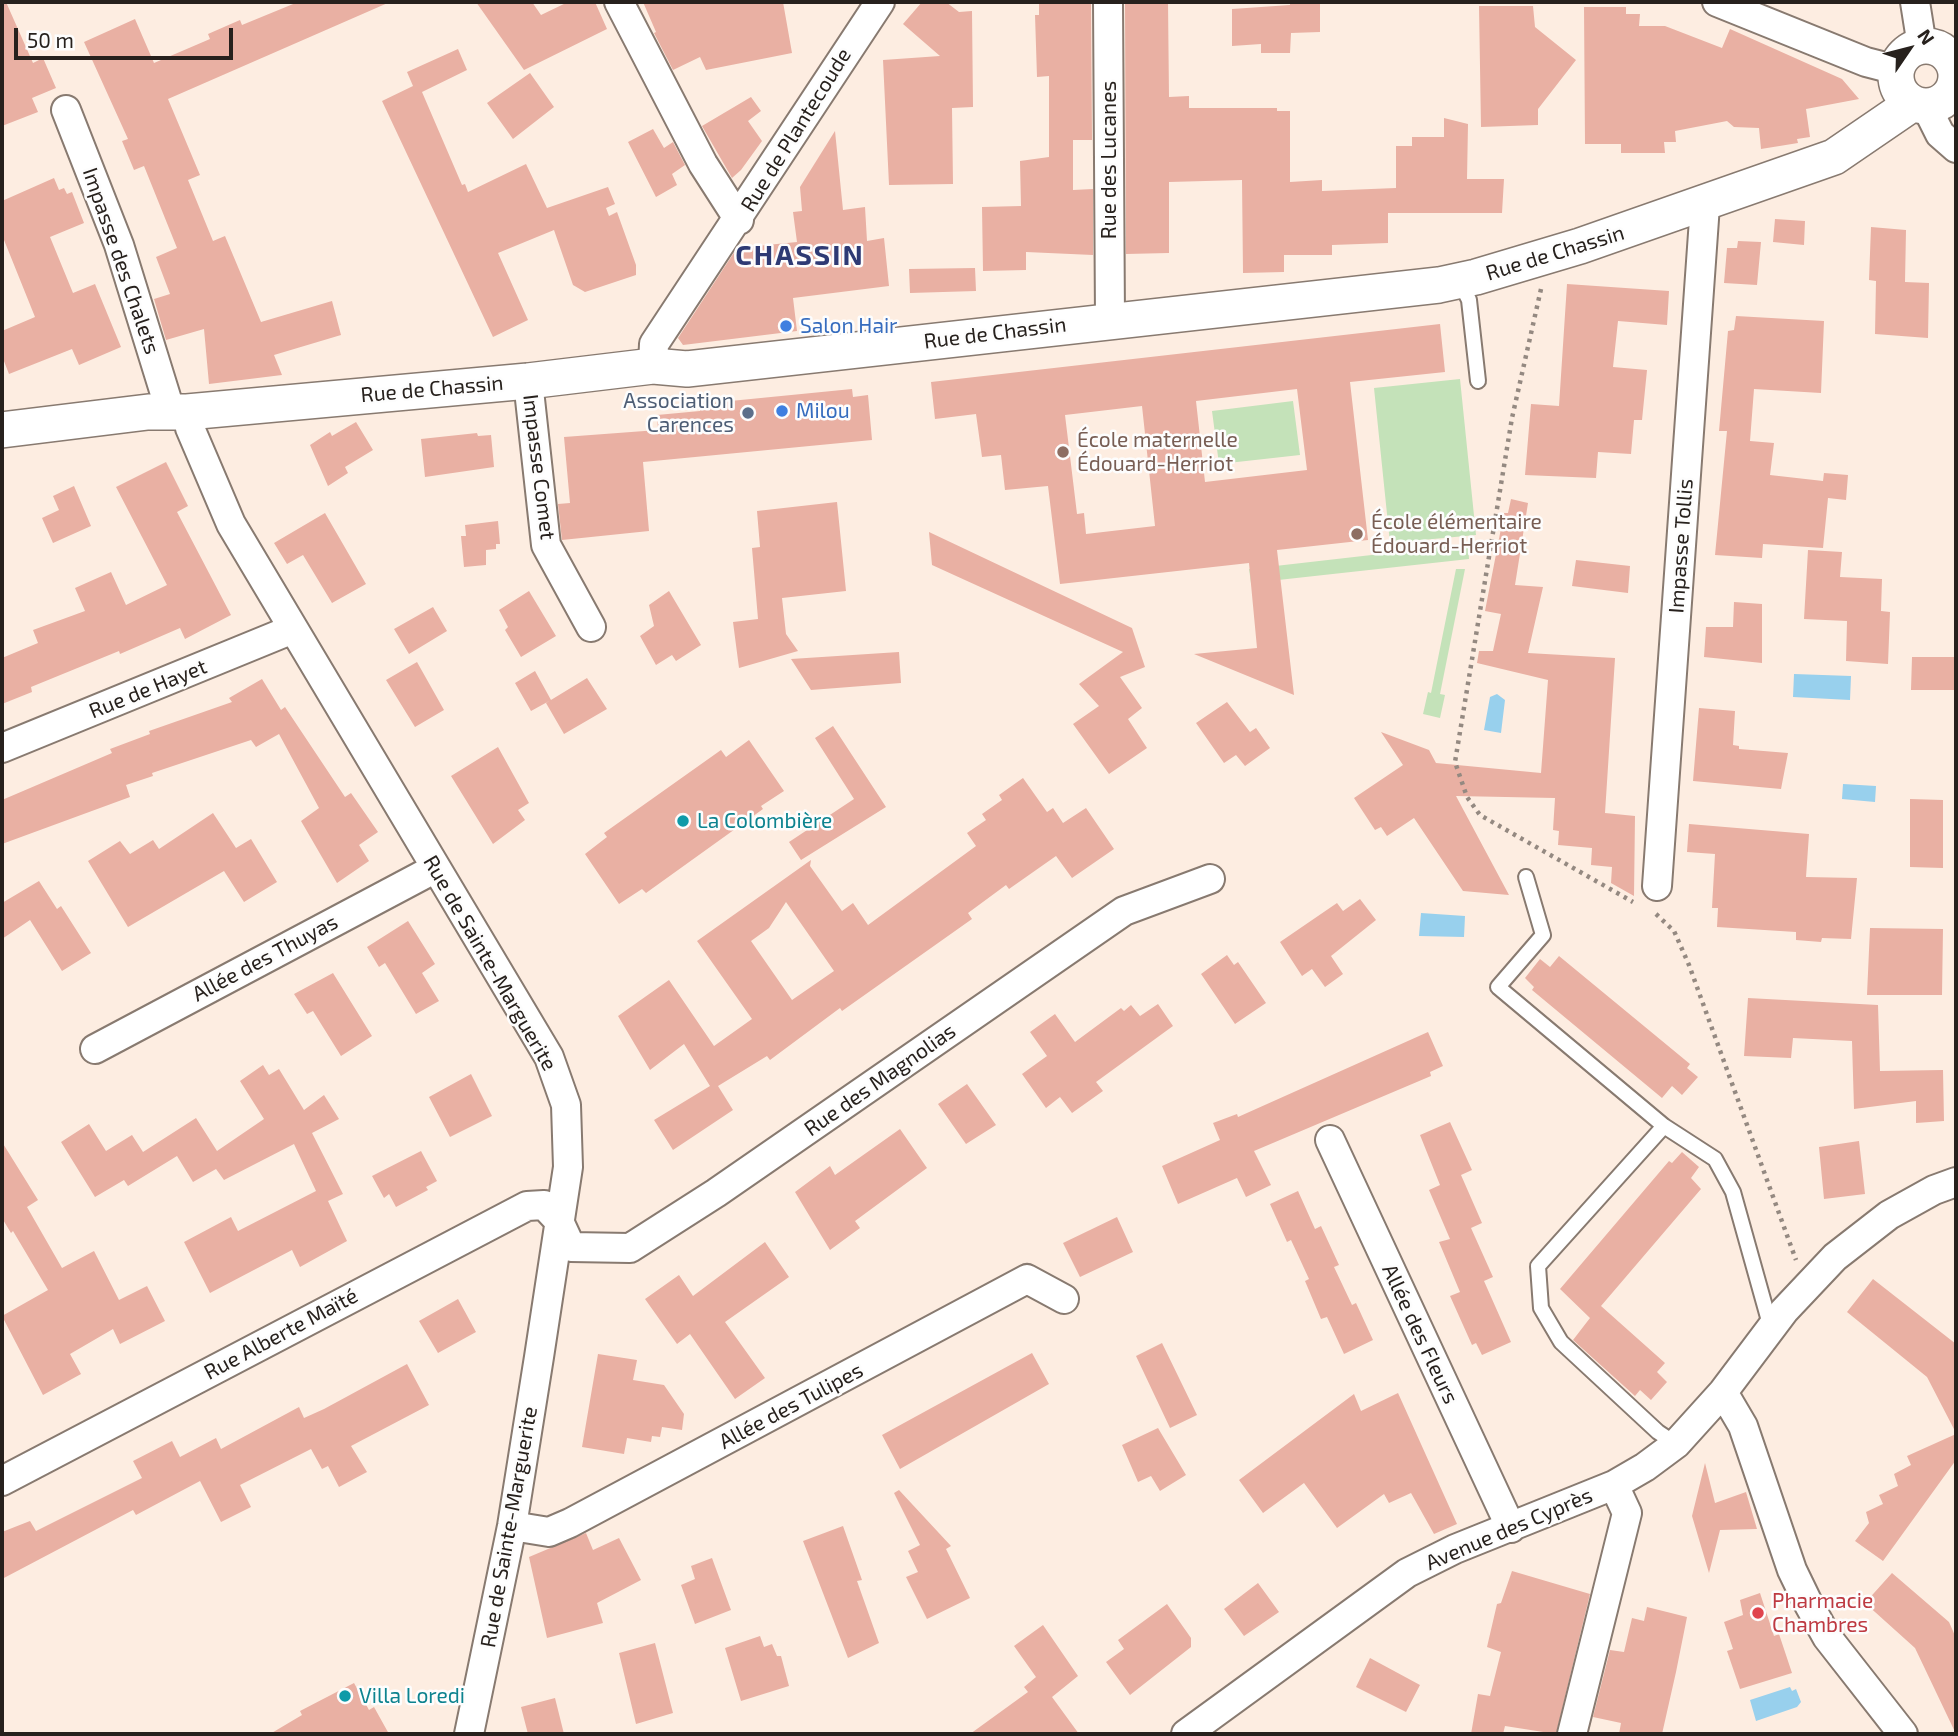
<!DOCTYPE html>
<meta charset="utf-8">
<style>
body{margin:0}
#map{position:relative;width:1958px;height:1736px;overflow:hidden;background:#fdede1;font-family:"Exo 2",sans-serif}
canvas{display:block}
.frame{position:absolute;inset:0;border:4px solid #27211d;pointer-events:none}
.north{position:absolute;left:1874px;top:14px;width:70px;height:70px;-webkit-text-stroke:5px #fdfdfd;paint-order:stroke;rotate:55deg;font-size:19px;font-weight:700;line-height:28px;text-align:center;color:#27211d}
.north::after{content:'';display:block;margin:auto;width:24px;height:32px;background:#27211d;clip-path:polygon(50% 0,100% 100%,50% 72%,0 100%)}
.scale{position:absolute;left:14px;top:28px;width:219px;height:32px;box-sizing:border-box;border:4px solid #27211d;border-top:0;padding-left:9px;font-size:21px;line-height:24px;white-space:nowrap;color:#27211d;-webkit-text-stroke:5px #fdfdfd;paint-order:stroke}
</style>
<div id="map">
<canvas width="1958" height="1736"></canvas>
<div class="frame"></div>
<div class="north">N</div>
<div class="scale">50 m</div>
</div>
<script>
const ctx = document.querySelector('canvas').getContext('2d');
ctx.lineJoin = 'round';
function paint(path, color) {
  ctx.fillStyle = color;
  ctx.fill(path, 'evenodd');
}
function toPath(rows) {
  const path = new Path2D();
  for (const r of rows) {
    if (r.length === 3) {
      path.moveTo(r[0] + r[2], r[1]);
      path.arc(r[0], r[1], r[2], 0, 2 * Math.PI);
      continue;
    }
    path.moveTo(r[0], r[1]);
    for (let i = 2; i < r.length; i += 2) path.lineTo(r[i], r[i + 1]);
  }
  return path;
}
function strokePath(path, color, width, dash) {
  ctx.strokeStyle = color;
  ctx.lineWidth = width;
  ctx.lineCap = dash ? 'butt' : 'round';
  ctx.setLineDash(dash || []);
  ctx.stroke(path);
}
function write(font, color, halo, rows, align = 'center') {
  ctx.font = font + ' "Exo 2",sans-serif';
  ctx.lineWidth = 5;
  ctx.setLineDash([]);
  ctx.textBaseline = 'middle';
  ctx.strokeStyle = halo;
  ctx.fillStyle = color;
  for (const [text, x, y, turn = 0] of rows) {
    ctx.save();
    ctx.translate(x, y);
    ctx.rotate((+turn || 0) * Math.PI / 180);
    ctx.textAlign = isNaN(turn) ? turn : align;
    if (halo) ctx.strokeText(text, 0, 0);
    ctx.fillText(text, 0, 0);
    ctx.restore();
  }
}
paint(toPath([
 [1460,379,1476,535,1390,543,1374,388],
 [1293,401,1300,455,1219,464,1212,411],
 [1468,544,1469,559,1251,583,1249,569],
 [1456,569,1465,569,1440,694,1445,695,1440,718,1423,714,1428,692,1431,693]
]), '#c4e2b9');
paint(toPath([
 [1794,674,1851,676,1850,700,1793,697],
 [1497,694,1505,700,1501,733,1484,730,1490,697],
 [1843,784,1876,786,1875,802,1842,799],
 [1421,913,1465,916,1464,937,1419,936],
 [1790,1687,1792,1691,1796,1689,1801,1702,1797,1707,1756,1721,1750,1700]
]), '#98d0ed');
paint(toPath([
 [2,2,6,2,33,63,43,58,56,88,32,98,38,112,2,126],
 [298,2,390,2,168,99,200,175,188,180,213,241,225,236,261,322,332,301,341,335,274,355,282,375,209,384,204,329,166,340,154,299,170,294,156,257,177,248,144,166,134,170,122,141,128,139,84,42,135,19,154,63,210,39,208,34,240,20,242,25],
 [476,2,532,2,541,15,568,2,595,2,607,29,524,70],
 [643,2,783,2,792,53,706,70,700,57,673,70,654,33,656,32],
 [922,2,946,2,959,12,972,11,973,107,952,108,953,184,889,185,883,60,940,56,903,24],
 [1039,2,1091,2,1092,140,1073,140,1073,190,1093,189,1093,255,1026,252,1026,270,983,271,982,207,1021,206,1020,161,1049,157,1049,76,1037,77,1035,15,1039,15],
 [1125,2,1168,2,1169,97,1189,96,1189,108,1277,108,1277,111,1290,111,1290,182,1322,180,1322,191,1396,188,1396,146,1412,146,1412,137,1444,137,1444,118,1468,124,1467,179,1504,179,1502,213,1388,213,1388,243,1332,245,1332,255,1284,255,1284,272,1243,273,1242,180,1169,182,1169,253,1126,254],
 [1290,2,1320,2,1320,32,1291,33,1290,53,1261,53,1261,44,1232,46,1232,9,1290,5],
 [1479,6,1533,6,1535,27,1576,60,1538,109,1538,125,1481,127],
 [1584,7,1626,7,1626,14,1640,14,1639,26,1665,26,1722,48,1730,29,1842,79,1859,99,1806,109,1810,137,1797,139,1798,143,1761,149,1759,128,1734,127,1727,121,1675,131,1676,142,1664,142,1665,153,1621,153,1621,144,1585,144],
 [458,49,467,70,422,92,462,185,465,184,468,192,526,164,547,208,608,187,615,204,606,208,609,216,617,212,636,265,636,275,585,292,573,285,554,230,498,253,528,320,493,337,382,101,413,86,407,72],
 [530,73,554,107,513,139,487,103],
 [751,97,761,111,748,121,762,141,741,170,732,178,702,126],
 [653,129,664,148,673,142,685,165,672,174,677,185,656,197,628,142],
 [835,131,843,210,865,207,867,241,884,238,889,286,793,298,797,331,683,345,678,338,737,248,797,242,793,212,802,211,800,187],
 [54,178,59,190,64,188,67,194,72,192,84,223,50,237,73,293,95,284,121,347,79,365,72,349,9,374,2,356,2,331,35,317,2,235,2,201],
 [1775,219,1805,221,1804,245,1773,242],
 [1871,227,1906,230,1905,282,1929,283,1928,338,1875,334,1876,281,1869,280],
 [1738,241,1761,242,1757,285,1724,283,1727,248,1737,248],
 [975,268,976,291,910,293,909,269],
 [1567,284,1669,291,1667,325,1618,321,1613,367,1647,370,1642,420,1634,420,1631,454,1598,452,1596,478,1525,475,1531,404,1559,406],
 [1736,316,1824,321,1821,393,1754,389,1750,441,1774,443,1770,475,1823,481,1824,473,1848,475,1846,500,1828,498,1823,548,1763,544,1762,558,1715,555,1727,431,1719,431,1728,331,1734,330],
 [1440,324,1445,372,1350,382,1368,540,1277,550,1294,695,1194,654,1257,648,1249,563,1060,584,1048,486,1005,490,1001,455,982,457,976,414,935,419,931,382],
 [1297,389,1307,470,1205,482,1196,401],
 [1142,406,1155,526,1086,534,1084,513,1077,514,1065,415],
 [852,389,853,397,868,395,872,440,643,462,649,531,562,540,558,504,570,503,564,437,658,430,657,415,700,411,700,404],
 [356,422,373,450,345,467,348,473,328,486,310,445,330,432,332,436],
 [477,433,478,436,491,435,494,467,425,477,421,439],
 [166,462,188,506,177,512,231,615,185,639,180,628,120,654,119,651,31,687,32,692,2,704,2,658,38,643,33,630,85,611,75,588,111,572,126,605,167,585,116,487],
 [74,486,91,526,53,543,42,518,59,510,53,496],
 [1511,499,1528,503,1515,585,1543,587,1528,653,1615,658,1605,813,1635,816,1634,896,1611,883,1612,867,1591,865,1592,848,1558,845,1559,831,1553,830,1555,798,1456,796,1509,895,1463,891,1414,818,1387,836,1381,827,1375,830,1354,798,1403,765,1381,732,1429,750,1436,763,1541,773,1548,680,1477,663,1479,651,1493,651,1501,614,1485,611,1504,513,1508,513],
 [837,502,846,591,782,598,786,634,798,651,739,668,733,622,758,619,752,548,760,547,757,511],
 [325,513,366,584,332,603,303,555,287,564,274,543],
 [498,521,500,544,496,544,496,549,486,550,486,565,464,567,461,536,466,536,465,525],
 [929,532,1132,628,1145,667,1120,677,1142,708,1128,719,1147,748,1109,774,1073,724,1099,706,1079,684,1123,652,932,565],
 [1808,550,1842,552,1840,577,1882,579,1881,611,1890,612,1888,664,1846,661,1847,621,1804,619],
 [1576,560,1630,566,1628,593,1572,586],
 [529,591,556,636,521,657,505,630,508,627,499,610],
 [669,591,701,645,676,661,672,655,656,665,640,636,654,626,649,605],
 [1734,602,1762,604,1762,663,1704,657,1706,627,1733,627],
 [433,607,447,631,409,654,394,629],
 [899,652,901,683,811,690,791,659],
 [1912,657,1956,657,1956,690,1911,690],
 [417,662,444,710,415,727,386,680],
 [535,671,551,700,531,711,515,683],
 [587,678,607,709,564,734,546,703],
 [262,679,281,710,285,707,345,797,351,793,378,832,359,845,369,861,337,883,301,821,319,808,279,734,256,747,251,740,152,773,153,776,126,785,130,797,2,844,2,800,112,753,110,749,150,734,149,731,232,702,229,698],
 [1227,702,1250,732,1256,728,1270,748,1245,766,1236,755,1224,763,1196,723],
 [1699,708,1735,711,1733,745,1739,746,1739,749,1788,753,1781,789,1693,781],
 [833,726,886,807,801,860,789,842,854,799,815,738],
 [749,740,784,791,761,806,763,809,646,893,642,889,619,904,585,854,607,837,604,833,721,750,726,757],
 [498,747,529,803,518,810,525,820,493,844,451,776],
 [1023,778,1047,812,1053,808,1063,823,1086,808,1114,849,1072,878,1056,856,1009,889,1006,885,968,913,972,919,842,1011,840,1008,770,1060,767,1056,718,1086,733,1110,673,1150,654,1120,710,1086,684,1044,650,1070,618,1016,669,980,714,1046,752,1019,697,941,811,860,810,866,842,911,853,903,868,925,976,846,967,833,986,820,982,814,1002,800,999,795],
 [786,902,834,971,792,1000,751,941,769,928],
 [1910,799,1943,800,1943,868,1910,867],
 [213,813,236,848,251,839,277,882,244,902,224,871,128,927,88,861,120,841,130,854,153,840,159,849],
 [1689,824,1809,834,1806,877,1857,878,1851,939,1822,938,1821,942,1796,940,1796,932,1717,927,1718,908,1712,908,1715,854,1687,852],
 [39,881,57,909,61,906,91,953,62,971,30,920,2,939,2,903],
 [1360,899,1376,920,1331,956,1343,974,1325,987,1312,969,1302,976,1280,942,1337,903,1343,911],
 [408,921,435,964,422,973,439,1001,416,1014,385,963,379,967,367,947],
 [1870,928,1943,929,1942,995,1867,995],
 [1227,955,1234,965,1238,962,1266,1003,1235,1024,1201,974],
 [1559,956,1690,1064,1687,1068,1698,1077,1682,1095,1672,1086,1662,1098,1532,990,1534,987,1525,978,1540,959,1550,967],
 [333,973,372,1036,341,1056,313,1011,307,1014,294,994],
 [1748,998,1878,1005,1880,1071,1943,1070,1944,1121,1916,1123,1916,1101,1854,1109,1852,1041,1793,1038,1791,1058,1744,1056],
 [1158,1004,1173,1026,1096,1082,1103,1091,1072,1113,1060,1097,1046,1108,1022,1074,1047,1056,1030,1032,1055,1014,1075,1042,1121,1008,1124,1011,1131,1005,1140,1016],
 [1428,1032,1443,1066,1430,1072,1431,1076,1254,1151,1271,1185,1246,1197,1237,1178,1178,1204,1162,1166,1220,1140,1213,1123,1237,1114,1238,1117],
 [263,1065,269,1075,279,1069,304,1110,324,1095,339,1119,312,1133,343,1194,328,1201,347,1241,300,1267,292,1250,210,1293,184,1242,231,1217,238,1231,316,1191,294,1144,224,1180,216,1169,193,1182,177,1156,128,1186,124,1180,95,1197,61,1142,89,1124,106,1151,132,1135,143,1152,196,1118,217,1151,264,1119,240,1081],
 [471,1074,492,1116,450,1137,429,1097],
 [967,1084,996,1125,966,1144,938,1104],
 [1450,1122,1472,1170,1461,1175,1482,1223,1471,1228,1493,1277,1484,1281,1511,1342,1482,1355,1476,1343,1472,1345,1450,1296,1460,1292,1439,1242,1450,1239,1429,1190,1440,1185,1420,1135],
 [900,1129,927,1168,855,1221,860,1228,830,1250,795,1192,830,1166,835,1175],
 [1859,1141,1865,1194,1824,1199,1819,1147],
 [2,1142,38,1200,27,1207,62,1268,94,1251,119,1300,147,1286,165,1321,120,1344,113,1329,70,1354,81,1374,43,1395,2,1316,48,1290,13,1231,11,1233,2,1218],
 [421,1151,437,1181,426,1187,428,1190,396,1207,389,1194,384,1198,372,1176],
 [1682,1152,1699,1167,1691,1178,1701,1189,1601,1306,1665,1363,1657,1372,1667,1382,1651,1400,1640,1390,1635,1396,1573,1340,1590,1318,1560,1289,1669,1161,1672,1163],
 [1298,1191,1315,1229,1321,1226,1339,1265,1334,1267,1352,1305,1356,1303,1373,1340,1344,1354,1327,1317,1321,1319,1305,1281,1309,1279,1291,1240,1287,1242,1270,1204],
 [1117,1217,1133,1252,1080,1277,1063,1243],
 [765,1242,789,1277,725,1322,765,1378,735,1399,690,1334,677,1344,645,1299,679,1275,693,1296],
 [1873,1279,1956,1344,1956,1433,1927,1377,1847,1312],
 [458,1299,476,1332,438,1353,419,1321],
 [1162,1343,1197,1415,1170,1428,1136,1356],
 [1032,1353,1049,1384,900,1469,882,1435],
 [598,1354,637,1360,633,1380,664,1385,684,1414,682,1430,662,1427,660,1437,652,1436,651,1442,627,1438,624,1454,582,1447],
 [407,1364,429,1405,351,1446,367,1472,339,1487,328,1466,322,1469,311,1449,240,1485,251,1507,221,1522,200,1481,136,1515,133,1510,2,1579,2,1532,30,1521,36,1531,142,1478,133,1461,172,1441,180,1457,216,1438,221,1449,299,1407,304,1418,324,1409],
 [1398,1393,1457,1524,1434,1534,1411,1493,1389,1503,1384,1494,1337,1528,1304,1483,1263,1513,1239,1480,1354,1394,1361,1411],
 [1158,1428,1186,1475,1160,1491,1151,1476,1138,1482,1122,1445],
 [1956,1434,1956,1460,1883,1561,1855,1541,1869,1523,1866,1512,1883,1504,1879,1495,1898,1486,1894,1474,1911,1465,1907,1456],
 [1705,1463,1715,1503,1746,1492,1757,1529,1720,1530,1709,1573,1692,1516],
 [899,1490,951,1546,946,1549,970,1598,927,1619,906,1577,918,1572,908,1551,920,1545,894,1493],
 [843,1526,862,1580,857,1581,879,1643,848,1658,803,1541],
 [586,1533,593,1550,619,1538,641,1580,597,1603,603,1623,547,1638,529,1557],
 [712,1558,731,1610,695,1624,681,1585,695,1579,691,1566],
 [1512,1571,1590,1594,1556,1734,1505,1726,1503,1734,1471,1734,1478,1694,1490,1696,1501,1652,1487,1647,1497,1604,1501,1603],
 [1892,1573,1949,1622,1956,1638,1956,1734,1915,1648,1865,1603],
 [1258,1583,1279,1612,1244,1636,1224,1609],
 [1760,1593,1774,1636,1779,1634,1792,1673,1740,1689,1727,1651,1733,1649,1724,1622,1743,1615,1740,1600],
 [1167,1604,1191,1638,1191,1647,1130,1695,1106,1662,1124,1649,1118,1640],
 [1647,1607,1687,1617,1676,1672,1662,1734,1619,1734,1621,1723,1593,1717,1610,1650,1624,1652,1632,1618,1644,1621],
 [1043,1625,1078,1676,1052,1697,1079,1734,970,1734,1028,1692,1024,1687,1036,1677,1014,1646],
 [760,1636,764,1647,772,1644,777,1656,781,1656,789,1686,741,1701,725,1648],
 [655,1643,673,1713,636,1724,619,1653],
 [1370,1658,1420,1685,1406,1712,1356,1687],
 [354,1683,369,1710,374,1707,389,1734,270,1734,302,1715,300,1711],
 [555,1698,564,1734,528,1734,521,1707]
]), '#e9b0a3');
const service = toPath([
 [1460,282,1469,300,1478,381],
 [1526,877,1543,935,1498,987,1664,1126],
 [1676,1444,1658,1432,1561,1342,1541,1308,1538,1266,1664,1126,1715,1159,1733,1192,1771,1328]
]);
const minor = toPath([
 [619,2,703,164,739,220],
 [1108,2,1110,319],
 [1717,2,1866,62,1897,70],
 [1915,2,1922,46],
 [1926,106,1940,134,1956,148],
 [66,110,119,245,171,413],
 [653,366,654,344,880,2],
 [528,381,546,545,591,627],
 [187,412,190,428,231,524,549,1057,566,1105,568,1167,539,1357,512,1526,469,1734],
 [2,748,293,629],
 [1657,886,1705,205],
 [95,1049,436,868],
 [1330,1140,1511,1528],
 [1723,1392,1743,1426,1792,1570,1808,1603,1827,1637,1903,1734],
 [2,1481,527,1206,544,1205,559,1221,571,1247,630,1248,716,1193,1124,911,1210,879],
 [512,1526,549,1532,570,1523,1027,1279,1064,1299],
 [1186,1734,1407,1573,1455,1549,1614,1485,1645,1467,1676,1444,1723,1392,1784,1311,1835,1257,1889,1215,1934,1190,1956,1182],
 [1572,1734,1627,1513,1614,1485]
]);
const tertiary = toPath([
 [1926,76,30],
 [2,430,148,412,187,412,528,381,653,366,687,369,1439,285,1476,277,1580,246,1834,157,1913,103]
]);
strokePath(service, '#887a70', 18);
strokePath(minor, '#887a70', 32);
strokePath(tertiary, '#887a70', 38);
strokePath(toPath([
 [1541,289,1512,418,1455,762,1467,797,1480,815,1633,902],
 [1656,914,1674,931,1689,965,1796,1260]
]), '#948981', 4.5, [3.5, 5]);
strokePath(service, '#fff', 14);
strokePath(minor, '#fff', 28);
strokePath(tertiary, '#fff', 35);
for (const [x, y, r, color] of [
 [786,326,7,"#3f7fe0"],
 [782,411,7,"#3f7fe0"],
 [748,413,7,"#5c6f8a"],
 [1063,452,7,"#8d6e63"],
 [1357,534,7,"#8d6e63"],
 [683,821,7,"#0f9aa8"],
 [1758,1613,7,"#e0444e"],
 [345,1696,7,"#0f9aa8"]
]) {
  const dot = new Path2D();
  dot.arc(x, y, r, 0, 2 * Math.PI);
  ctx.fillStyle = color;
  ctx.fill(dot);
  strokePath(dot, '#fdfdfd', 2.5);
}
write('21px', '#27211d', '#fdfdfd', [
 ["Rue de Plantecoude",796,130,-58],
 ["Rue des Lucanes",1109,160,-90],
 ["Rue de Chassin",1555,253,-17],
 ["Impasse des Chalets",121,261,71],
 ["Rue de Chassin",995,333,-7],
 ["Rue de Chassin",432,389,-5],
 ["Impasse Comet",539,467,83],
 ["Impasse Tollis",1681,546,-86],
 ["Rue de Hayet",148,689,-22],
 ["Allée des Thuyas",265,958,-28],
 ["Rue de Sainte-Marguerite",490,963,60],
 ["Rue des Magnolias",880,1080,-35],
 ["Rue Alberte Maïté",281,1334,-28],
 ["Allée des Fleurs",1420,1334,65],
 ["Allée des Tulipes",791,1406,-28],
 ["Rue de Sainte-Marguerite",509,1527,-80],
 ["Avenue des Cyprès",1509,1529,-23]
]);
write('21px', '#366cbe', '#fdfdfd', [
 ["Salon Hair",800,326],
 ["Milou",796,411]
], 'left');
write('21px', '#4e5e75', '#fdfdfd', [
 ["Association",734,401],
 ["Carences",734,425]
], 'right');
write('21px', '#785e54', '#fdfdfd', [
 ["École maternelle",1077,440],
 ["Édouard-Herriot",1077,464],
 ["École élémentaire",1371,522],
 ["Édouard-Herriot",1371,546]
], 'left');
write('21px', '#0d838f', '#fdfdfd', [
 ["La Colombière",697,821],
 ["Villa Loredi",359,1696]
], 'left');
write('21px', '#be3a42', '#fdfdfd', [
 ["Pharmacie",1772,1601],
 ["Chambres",1772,1625]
], 'left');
ctx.letterSpacing = '2px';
write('bold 28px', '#2e3a74', '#fdfdfd', [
 ["CHASSIN",800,256]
]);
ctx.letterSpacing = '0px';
</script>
